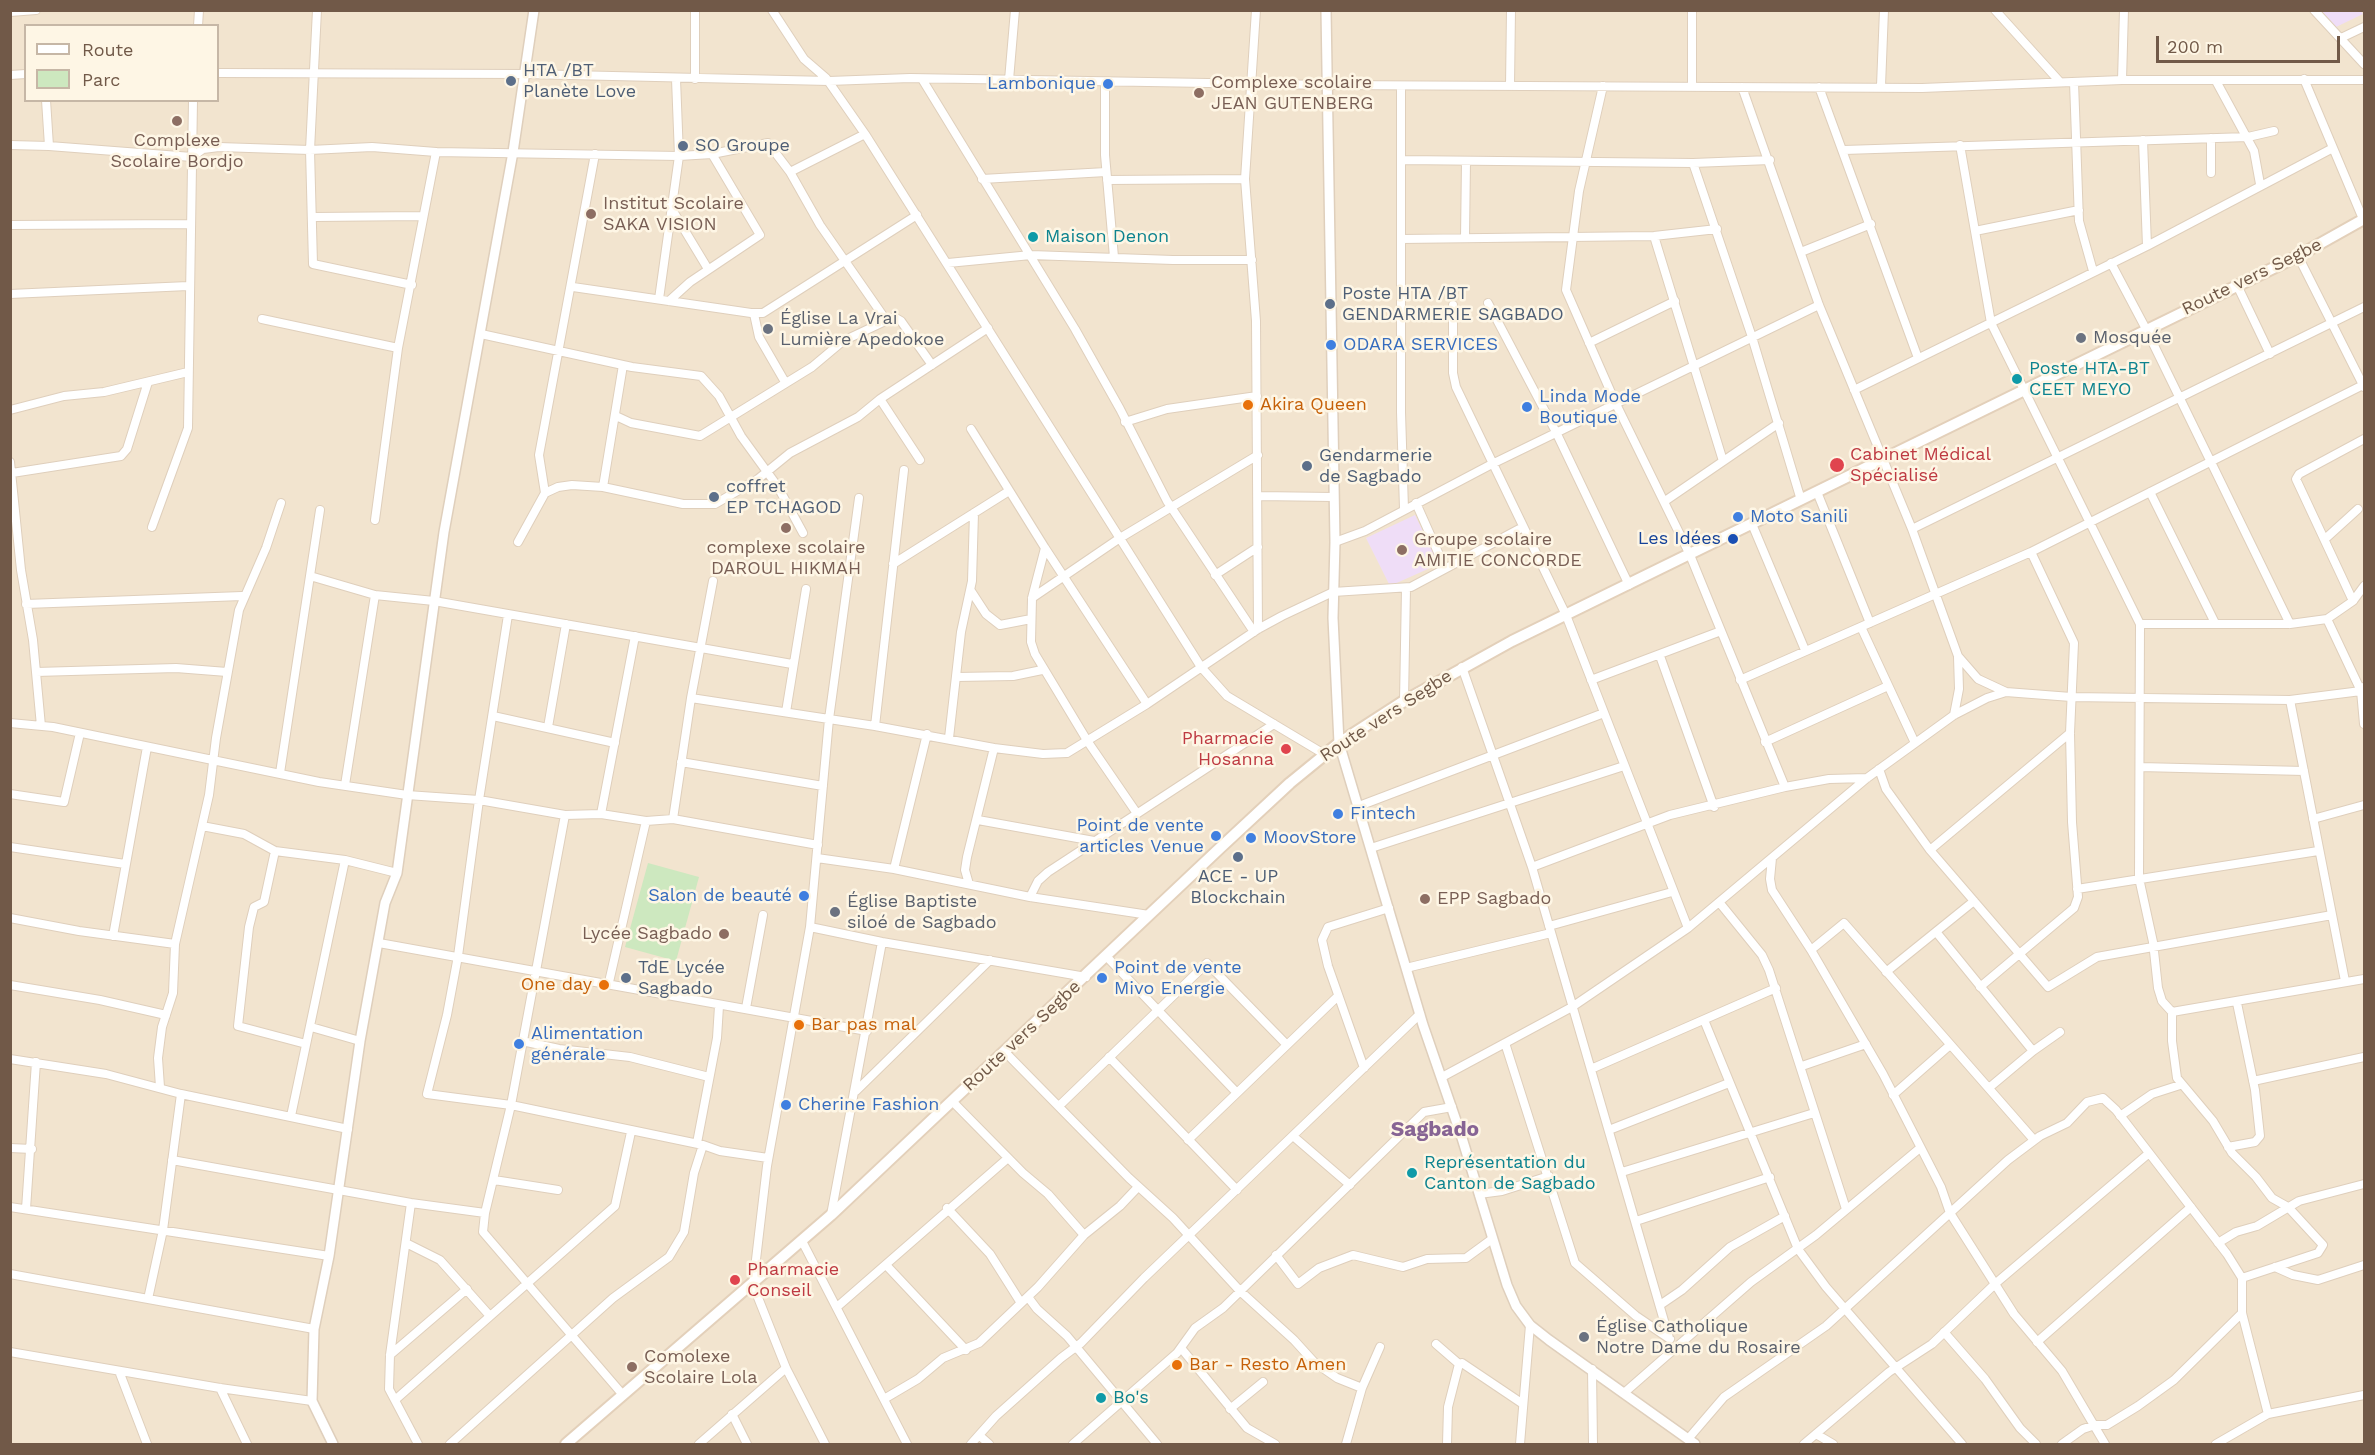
<!DOCTYPE html>
<meta charset="utf-8">
<style>
body{margin:0}
#map{position:relative;width:2375px;height:1455px;overflow:hidden;background:#fbf2e0;font-family:"Work Sans",sans-serif}
canvas{display:block}
.frame{position:absolute;inset:0;border:12px solid #715948;pointer-events:none}
.legend{position:absolute;left:24px;top:24px;width:195px;height:78px;box-sizing:border-box;background:#fef6e5;border:2px solid #c6b7a6;margin:0;padding:8px 10px;list-style:none;font-size:18px;color:#715948}
.legend li{display:flex;align-items:center;gap:12px;height:30px}
.legend b{width:30px;border:2px solid #c6b7a6}
.scale{position:absolute;left:2156px;top:36px;width:184px;height:27px;box-sizing:border-box;border:3px solid #715948;border-top:0;padding-left:8px;font-size:18px;line-height:21px;white-space:nowrap;color:#715948;-webkit-text-stroke:4px #fef6e5;paint-order:stroke}
</style>
<div id="map">
<canvas width="2375" height="1455"></canvas>
<div class="frame"></div>
<ul class="legend">
<li><b style="height:8px;background:#fff"></b>Route</li>
<li><b style="height:16px;background:#cde8bf"></b>Parc</li>
</ul>
<div class="scale">200 m</div>
</div>
<script>
const ctx = document.querySelector('canvas').getContext('2d');
ctx.lineJoin = 'round';
function paint(path, color) {
  ctx.fillStyle = color;
  ctx.fill(path, 'evenodd');
}
function toPath(rows) {
  const path = new Path2D();
  for (const r of rows) {
    path.moveTo(r[0], r[1]);
    for (let i = 2; i < r.length; i += 2) path.lineTo(r[i], r[i + 1]);
  }
  return path;
}
function strokePath(path, color, width, dash) {
  ctx.strokeStyle = color;
  ctx.lineWidth = width;
  ctx.lineCap = dash ? 'butt' : 'round';
  ctx.setLineDash(dash || []);
  ctx.stroke(path);
}
function write(font, color, halo, rows, align = 'center') {
  ctx.font = font + ' "Work Sans",sans-serif';
  ctx.lineWidth = 5;
  ctx.setLineDash([]);
  ctx.textBaseline = 'middle';
  ctx.strokeStyle = halo;
  ctx.fillStyle = color;
  for (const [text, x, y, turn = 0] of rows) {
    ctx.save();
    ctx.translate(x, y);
    ctx.rotate((+turn || 0) * Math.PI / 180);
    ctx.textAlign = isNaN(turn) ? turn : align;
    if (halo) ctx.strokeText(text, 0, 0);
    ctx.fillText(text, 0, 0);
    ctx.restore();
  }
}
paint(toPath([
 [11,11,2364,11,2364,1444,11,1444],
 [26,26,218,26,218,100,26,100]
]), '#f2e4cf');
paint(toPath([
 [2321,11,2361,11,2363,14,2336,27],
 [1415,515,1439,564,1390,586,1366,538]
]), '#efddf7');
paint(toPath([
 [648,863,699,877,676,961,625,947]
]), '#cde8bf');
const minor = toPath([
 [317,10,310,150,313,264,412,285],
 [772,10,804,59,826,78,865,134,1201,667,1227,696,1324,754],
 [1256,10,1245,179,1256,321,1258,629],
 [1995,10,2060,82],
 [2314,10,2364,64],
 [10,12,36,10],
 [198,26,199,10],
 [2341,38,2364,27],
 [218,73,526,74,829,81,910,78,1327,85,1922,88,2122,80,2364,80],
 [10,75,26,74],
 [695,79,695,10],
 [922,79,1075,329,1120,409,1167,501,1254,632],
 [2304,79,2363,219],
 [1009,80,1015,10],
 [2122,80,2124,10],
 [2216,81,2254,151,2260,184],
 [1105,82,1105,155,1114,257],
 [2074,82,2079,221,2093,271],
 [1401,86,1401,412,1404,509],
 [1510,86,1511,10],
 [1603,86,1579,191,1566,290,1616,404,1690,555,1785,787],
 [1692,86,1692,10],
 [1881,86,1884,10],
 [1742,87,1819,305,1912,529,1958,656,1978,679,2006,692],
 [1819,87,1918,358],
 [46,100,49,146],
 [2143,140,2147,246],
 [10,145,49,146,192,157,203,149,219,147,310,150,372,147,436,152,679,156,712,154,768,143,790,172,820,225,886,320],
 [1960,145,1991,323,2140,624,2139,878,2153,942,2158,988,2162,1001,2172,1012,2172,1041,2177,1078,2213,1121,2232,1153,2256,1177,2272,1198,2288,1207,2323,1245,2318,1253,2242,1278],
 [1844,150,2248,137,2274,131],
 [1402,160,1693,163,1770,160],
 [1693,163,1752,337,1801,500],
 [790,172,865,134],
 [2211,173,2211,138],
 [982,179,1106,172],
 [1107,180,1245,179],
 [670,206,708,269],
 [314,217,423,216],
 [10,225,190,224],
 [1975,231,2079,210],
 [1654,236,1723,461],
 [1465,238,1466,161],
 [1401,239,1654,236,1717,229],
 [1801,252,1871,224],
 [2298,256,2364,387],
 [948,263,1031,255,1173,260,1252,260],
 [2111,263,2146,329,2290,624],
 [2237,285,2270,354],
 [573,287,751,313,763,313,917,215],
 [10,294,188,286],
 [659,299,679,156,676,79],
 [669,301,690,282,760,235,712,154],
 [1488,303,1556,432,1629,585],
 [1453,305,1453,373,1456,387,1566,615,1688,928],
 [754,314,759,337,785,382],
 [262,319,398,348],
 [481,334,632,367,701,376,719,396,741,436,778,487,803,533],
 [1589,343,1675,301],
 [1854,390,2147,246,2333,148],
 [880,399,920,460],
 [10,410,64,396,104,392,188,372],
 [616,416,631,423,700,436,812,367,843,341,894,317,901,321,932,365],
 [1125,422,1167,409,1257,396],
 [971,429,1045,548,1147,704],
 [10,462,21,570,33,640,41,726],
 [12,473,121,456,127,449,148,382],
 [603,487,623,365],
 [1817,492,1870,623],
 [2150,492,2215,623],
 [545,493,558,487,572,485,603,487,683,504,715,504,758,479,790,453,858,417,880,399,988,328],
 [1258,496,1333,497],
 [1665,501,1779,423],
 [1416,503,1445,568],
 [375,520,398,348,436,152],
 [1752,524,1805,650],
 [152,527,188,428,193,100],
 [1912,529,2364,307],
 [2325,539,2358,509],
 [518,542,545,493,539,455,595,154],
 [1335,542,1365,531,1492,464,1819,305],
 [1045,548,1032,598,1031,642,1035,654,1088,742,1136,812],
 [893,564,1009,491],
 [1215,575,1258,547],
 [310,576,375,595,434,601,792,664],
 [971,591,986,614,1000,625,1031,619],
 [1032,598,1120,538,1258,455],
 [2353,601,2296,479,2299,474,2364,439],
 [26,604,242,596],
 [2327,619,2361,691,2364,724],
 [2140,624,2290,624,2327,619,2353,601,2364,586],
 [1861,627,1915,743],
 [1660,656,1714,807],
 [1462,667,1532,867,1669,1338],
 [36,672,176,668,227,672],
 [957,677,1013,676,1042,670],
 [1591,680,1721,631],
 [1740,680,2031,552,2363,385],
 [691,698,875,726,994,748,1043,754,1067,753,1147,704,1258,629,1282,616,1333,592,1411,587,1523,527],
 [2290,700,2345,981],
 [1404,701,1406,588],
 [786,712,806,589],
 [1954,715,1959,689,1958,657],
 [493,716,615,743],
 [10,723,53,727,319,782,407,795,479,800,565,815,601,814,646,821,673,819,818,845],
 [875,726,904,470],
 [548,727,566,624],
 [949,738,961,632,972,581,974,513],
 [1765,742,1888,686],
 [681,762,823,786],
 [2140,767,2304,771],
 [1879,769,1886,789,1930,850,2048,987,2097,957,2332,915],
 [280,773,320,510],
 [345,785,375,595],
 [10,794,64,802,80,733],
 [1359,806,1604,713],
 [601,814,635,636],
 [565,815,511,1105,485,1213,483,1232,623,1395],
 [673,819,691,698,713,581],
 [2313,819,2364,805],
 [978,820,1094,841],
 [202,826,244,834,275,851,345,860,397,873],
 [10,847,125,864],
 [1371,848,1624,766],
 [1930,850,2070,733],
 [275,851,264,902,254,907,249,927,238,1026,306,1044],
 [817,858,894,869,1030,897,1149,915],
 [1772,858,1770,879,1772,890,1811,950,1883,1074,1941,1187,1950,1213,2014,1314,2062,1371,2105,1444],
 [1532,867,1670,815,1785,787,1829,779,1867,778],
 [894,869,927,734],
 [969,884,965,870,967,857,994,748],
 [2077,889,2318,851],
 [1030,897,1038,881,1048,872,1274,724],
 [1719,902,1762,955,1769,970,1846,1209],
 [10,918,79,931,175,944],
 [1549,926,1672,892],
 [810,927,882,942,1086,977],
 [1937,933,2033,1051],
 [113,936,147,747],
 [379,943,867,1031],
 [1811,950,1844,923,2034,1140],
 [1106,956,1237,1093],
 [1406,968,1551,933],
 [1886,972,1974,901],
 [609,982,646,821],
 [10,985,100,1000,166,1015],
 [1980,987,2074,908,2078,897,2072,822,2070,733,2074,643,2031,552],
 [746,1008,763,915],
 [2172,1012,2364,979],
 [1704,1020,1798,1249,1826,1287,1962,1444],
 [311,1027,360,1041],
 [522,1041,559,1049,630,1057,709,1077],
 [1505,1043,1575,1263,1636,1316,1670,1339],
 [1005,1052,1129,1178,1173,1218,1240,1291,1294,1340,1314,1362,1337,1378,1362,1388,1346,1444],
 [1109,1057,1237,1190],
 [10,1059,106,1074,181,1094,348,1129],
 [1802,1066,1866,1044],
 [1364,1068,1328,966,1322,940,1328,927,1389,908],
 [1591,1069,1776,988],
 [1442,1077,1572,1007,1688,928,1867,778,1954,715,1987,698,2006,692,2071,697,2290,700,2361,691,2364,687],
 [2253,1081,2364,1057],
 [160,1087,158,1058,162,1027,173,993,175,944,209,795,216,738,239,610,266,548,281,503],
 [1990,1087,2033,1051,2060,1032],
 [856,1091,990,960],
 [1893,1095,1950,1045],
 [953,1102,1023,1173,1048,1194,1084,1235],
 [1059,1106,1207,963,1287,1045],
 [291,1116,345,860],
 [2120,1116,2152,1094,2180,1085],
 [1609,1130,1729,1083],
 [1293,1136,1350,1185],
 [1188,1140,1338,996],
 [697,1143,717,1038,719,1006],
 [703,1145,720,1151,768,1158],
 [2228,1147,2255,1142,2260,1136,2255,1090,2237,1003],
 [10,1148,32,1149],
 [172,1160,411,1203,485,1213],
 [1622,1172,1814,1113],
 [494,1180,558,1190],
 [1479,1194,1502,1191,1549,1176],
 [411,1203,390,1355,389,1389,418,1444],
 [10,1207,329,1256],
 [947,1208,990,1254,1021,1303],
 [26,1209,36,1062],
 [831,1215,882,942],
 [1636,1221,1770,1177],
 [802,1241,907,1444],
 [406,1243,440,1260,490,1316],
 [2218,1243,2236,1232,2257,1226,2299,1201,2364,1184],
 [1276,1255,1298,1284,1319,1268,1353,1255,1403,1267,1427,1259,1466,1258,1492,1239],
 [887,1266,966,1350],
 [2275,1267,2293,1275,2318,1280,2364,1265],
 [10,1274,314,1329],
 [1028,1297,1037,1309,1067,1336,1157,1444],
 [148,1299,163,1230,181,1094],
 [1660,1305,1682,1290,1730,1247,1785,1216],
 [837,1307,1008,1158],
 [1944,1332,1985,1379,2020,1428,2036,1444],
 [2037,1342,2191,1207],
 [1436,1344,1459,1364,1462,1363,1523,1404],
 [1181,1348,1247,1428,1275,1444],
 [10,1352,220,1388,312,1401],
 [390,1355,467,1289],
 [1592,1369,1593,1444],
 [119,1371,147,1444],
 [220,1388,247,1444],
 [1362,1388,1380,1347],
 [1624,1393,1751,1282,1816,1235,1920,1148],
 [884,1399,918,1379,943,1358,979,1343,1038,1287,1084,1235,1120,1206,1138,1187],
 [395,1400,615,1206,631,1132],
 [1230,1409,1263,1382],
 [732,1414,747,1444],
 [1816,1434,1833,1444],
 [980,1436,989,1444],
 [1688,1439,1724,1397,1826,1326,2008,1160,2040,1136,2067,1123,2087,1102,2103,1098,2116,1110,2227,1254,2242,1278,2242,1313,2268,1414],
 [450,1444,613,1298,669,1257,684,1232,694,1173,703,1145,511,1105,427,1094,447,1015,458,956,479,800,508,615],
 [699,1444,786,1368],
 [825,1444,786,1368,753,1285,767,1166,810,927,829,719,859,498],
 [971,1444,996,1416,1061,1358,1081,1343,1144,1278,1420,1014],
 [1073,1444,1177,1353,1195,1328,1223,1308,1424,1112,1452,1107],
 [1447,1444,1448,1407,1459,1364],
 [1520,1444,1530,1325],
 [1804,1444,1889,1372,1932,1344,1996,1283,2148,1154],
 [2062,1444,2083,1429,2095,1425,2107,1425,2138,1406,2174,1380,2242,1313],
 [2216,1444,2268,1414,2364,1395]
]);
const tertiary = toPath([
 [1326,10,1335,542,1333,618,1339,743,1423,1025,1462,1138,1507,1285,1516,1306,1530,1325,1549,1340,1695,1444],
 [333,1444,312,1401,314,1329,329,1256,360,1041,385,903,397,873,444,532,513,152,534,10]
]);
const secondary = toPath([
 [566,1444,831,1215,1220,848,1290,783,1339,743,1404,701,1512,641,2298,256,2364,219]
]);
strokePath(minor, '#dfcfbc', 10);
strokePath(tertiary, '#dfcfbc', 12);
strokePath(secondary, '#e3d0ba', 14);
strokePath(minor, '#fff', 8);
strokePath(tertiary, '#fff', 9);
strokePath(secondary, '#fff', 10);
for (const [x, y, r, color] of [
 [511,81,6,"#5c6f8a"],
 [1108,84,6,"#3f7fe0"],
 [1199,93,6,"#8d6e63"],
 [177,121,6,"#8d6e63"],
 [683,146,6,"#5c6f8a"],
 [591,214,6,"#8d6e63"],
 [1033,237,6,"#0f9aa8"],
 [1330,304,6,"#5c6f8a"],
 [768,329,6,"#6b7280"],
 [2081,338,6,"#6b7280"],
 [1331,345,6,"#3f7fe0"],
 [2017,379,6,"#0f9aa8"],
 [1248,405,6,"#e8710a"],
 [1527,407,6,"#3f7fe0"],
 [1837,465,8,"#e0444e"],
 [1307,466,6,"#5c6f8a"],
 [714,497,6,"#5c6f8a"],
 [1738,517,6,"#3f7fe0"],
 [786,528,6,"#8d6e63"],
 [1733,539,6,"#1a4fb4"],
 [1402,550,6,"#8d6e63"],
 [1286,749,6,"#e0444e"],
 [1338,814,6,"#3f7fe0"],
 [1216,836,6,"#3f7fe0"],
 [1251,838,6,"#3f7fe0"],
 [1238,857,6,"#5c6f8a"],
 [804,896,6,"#3f7fe0"],
 [1425,899,6,"#8d6e63"],
 [835,912,6,"#6b7280"],
 [724,934,6,"#8d6e63"],
 [626,978,6,"#5c6f8a"],
 [1102,978,6,"#3f7fe0"],
 [604,985,6,"#e8710a"],
 [799,1025,6,"#e8710a"],
 [519,1044,6,"#3f7fe0"],
 [786,1105,6,"#3f7fe0"],
 [1412,1173,6,"#0f9aa8"],
 [735,1280,6,"#e0444e"],
 [1584,1337,6,"#6b7280"],
 [1177,1365,6,"#e8710a"],
 [632,1367,6,"#8d6e63"],
 [1101,1398,6,"#0f9aa8"]
]) {
  const dot = new Path2D();
  dot.arc(x, y, r, 0, 2 * Math.PI);
  ctx.fillStyle = color;
  ctx.fill(dot);
  strokePath(dot, '#fef6e5', 2);
}
write('18px', '#4e5e75', '#fef6e5', [
 ["HTA /BT",523,71],
 ["Planète Love",523,92],
 ["SO Groupe",695,146],
 ["Poste HTA /BT",1342,294],
 ["GENDARMERIE SAGBADO",1342,315],
 ["Gendarmerie",1319,456],
 ["de Sagbado",1319,477],
 ["coffret",726,487],
 ["EP TCHAGOD",726,508],
 ["ACE - UP",1238,877,"center"],
 ["Blockchain",1238,898,"center"],
 ["TdE Lycée",638,968],
 ["Sagbado",638,989]
], 'left');
write('18px', '#785e54', '#fef6e5', [
 ["Complexe scolaire",1211,83],
 ["JEAN GUTENBERG",1211,104],
 ["Complexe",177,141,"center"],
 ["Scolaire Bordjo",177,162,"center"],
 ["Institut Scolaire",603,204],
 ["SAKA VISION",603,225],
 ["Groupe scolaire",1414,540],
 ["AMITIE CONCORDE",1414,561],
 ["complexe scolaire",786,548,"center"],
 ["DAROUL HIKMAH",786,569,"center"],
 ["EPP Sagbado",1437,899],
 ["Lycée Sagbado",712,934,"right"],
 ["Comolexe",644,1357],
 ["Scolaire Lola",644,1378]
], 'left');
write('18px', '#366cbe', '#fef6e5', [
 ["Lambonique",1096,84,"right"],
 ["ODARA SERVICES",1343,345],
 ["Linda Mode",1539,397],
 ["Boutique",1539,418],
 ["Moto Sanili",1750,517],
 ["Fintech",1350,814],
 ["Point de vente",1204,826,"right"],
 ["articles Venue",1204,847,"right"],
 ["MoovStore",1263,838],
 ["Salon de beauté",792,896,"right"],
 ["Point de vente",1114,968],
 ["Mivo Energie",1114,989],
 ["Alimentation",531,1034],
 ["générale",531,1055],
 ["Cherine Fashion",798,1105]
], 'left');
write('18px', '#0d838f', '#fef6e5', [
 ["Maison Denon",1045,237],
 ["Poste HTA-BT",2029,369],
 ["CEET MEYO",2029,390],
 ["Représentation du",1424,1163],
 ["Canton de Sagbado",1424,1184],
 ["Bo's",1113,1398]
], 'left');
write('18px', '#715948', '#fef6e5', [
 ["Route vers Segbe",2252,277,-26],
 ["Route vers Segbe",1386,716,-33],
 ["Route vers Segbe",1022,1036,-43]
]);
write('18px', '#5b616d', '#fef6e5', [
 ["Église La Vrai",780,319],
 ["Lumière Apedokoe",780,340],
 ["Mosquée",2093,338],
 ["Église Baptiste",847,902],
 ["siloé de Sagbado",847,923],
 ["Église Catholique",1596,1327],
 ["Notre Dame du Rosaire",1596,1348]
], 'left');
write('18px', '#c56008', '#fef6e5', [
 ["Akira Queen",1260,405],
 ["One day",592,985,"right"],
 ["Bar pas mal",811,1025],
 ["Bar - Resto Amen",1189,1365]
], 'left');
write('18px', '#be3a42', '#fef6e5', [
 ["Cabinet Médical",1850,455],
 ["Spécialisé",1850,476],
 ["Pharmacie",1274,739,"right"],
 ["Hosanna",1274,760,"right"],
 ["Pharmacie",747,1270],
 ["Conseil",747,1291]
], 'left');
write('18px', '#164399', '#fef6e5', [
 ["Les Idées",1721,539]
], 'right');
write('bold 21px', '#876494', '#fef6e5', [
 ["Sagbado",1435,1130]
]);
</script>
